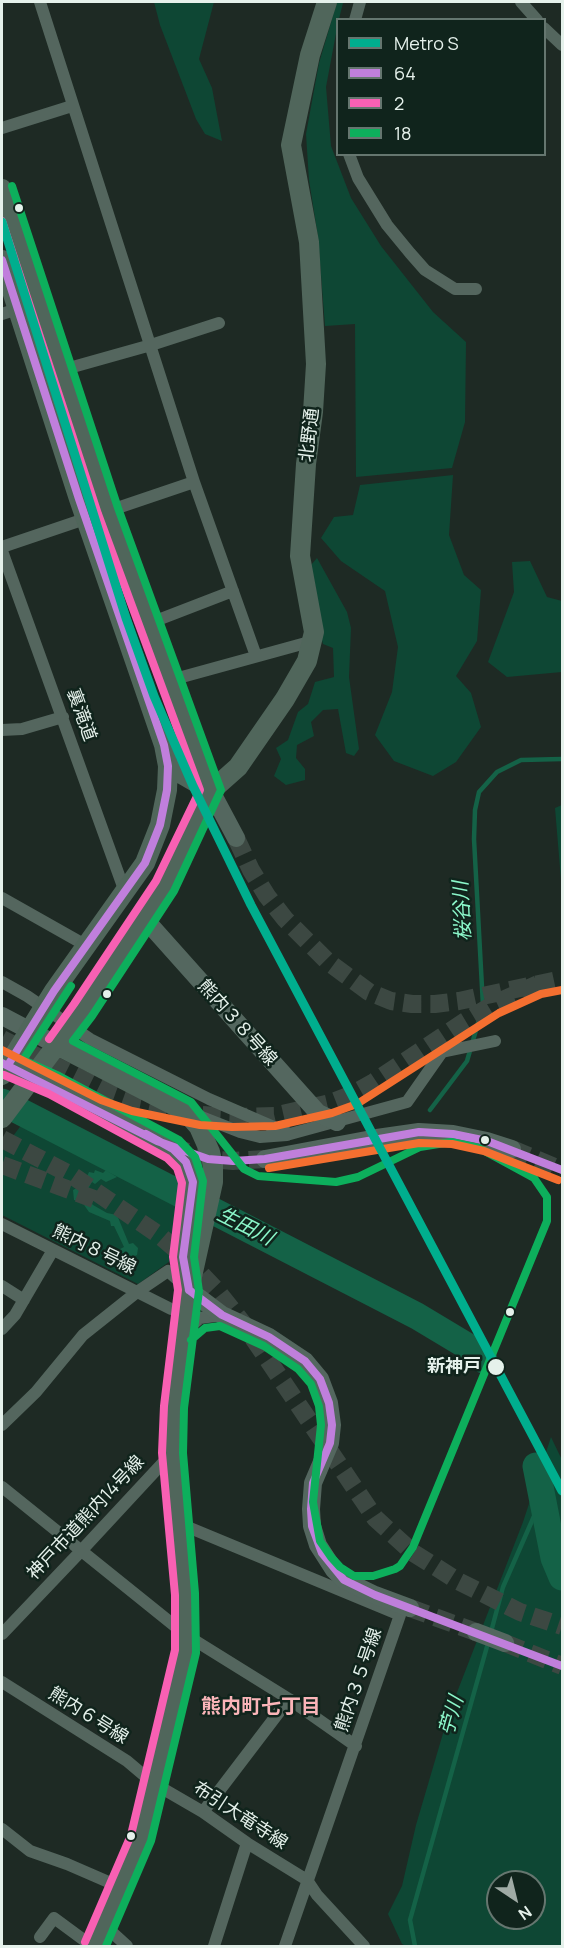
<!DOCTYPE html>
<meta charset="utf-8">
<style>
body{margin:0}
#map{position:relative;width:564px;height:1948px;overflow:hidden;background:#1e2a24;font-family:Manrope,sans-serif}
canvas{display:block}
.frame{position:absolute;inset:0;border:3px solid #e5f1eb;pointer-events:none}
.legend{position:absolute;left:336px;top:18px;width:210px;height:138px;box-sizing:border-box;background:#10241c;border:2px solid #65766f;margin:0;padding:8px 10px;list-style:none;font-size:18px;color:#e5f1eb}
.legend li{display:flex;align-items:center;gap:12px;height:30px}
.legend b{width:30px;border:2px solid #65766f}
.north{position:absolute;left:486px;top:1870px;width:60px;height:60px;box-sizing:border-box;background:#10241c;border:2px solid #65766f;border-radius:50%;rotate:145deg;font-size:16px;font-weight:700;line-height:24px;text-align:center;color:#e5f1eb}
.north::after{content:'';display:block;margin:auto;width:21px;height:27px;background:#9faba5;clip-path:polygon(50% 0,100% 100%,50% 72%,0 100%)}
</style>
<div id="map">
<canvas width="564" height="1948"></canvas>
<div class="frame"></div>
<ul class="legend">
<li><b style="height:8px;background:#00ae8e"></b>Metro S</li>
<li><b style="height:8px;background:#c07fdc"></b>64</li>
<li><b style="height:8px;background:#f860b3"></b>2</li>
<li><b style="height:8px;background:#0daf5c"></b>18</li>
</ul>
<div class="north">N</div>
</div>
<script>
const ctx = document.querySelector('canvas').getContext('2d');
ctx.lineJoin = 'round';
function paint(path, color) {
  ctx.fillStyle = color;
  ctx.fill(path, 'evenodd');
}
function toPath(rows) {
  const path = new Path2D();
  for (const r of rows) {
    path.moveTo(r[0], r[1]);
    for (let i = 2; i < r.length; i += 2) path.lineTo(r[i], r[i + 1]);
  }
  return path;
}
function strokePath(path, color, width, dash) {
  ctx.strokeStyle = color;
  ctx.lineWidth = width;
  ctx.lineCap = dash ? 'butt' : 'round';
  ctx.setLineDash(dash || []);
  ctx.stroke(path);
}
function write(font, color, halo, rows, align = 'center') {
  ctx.font = font + ' Manrope,"Noto Sans JP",sans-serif';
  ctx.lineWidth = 5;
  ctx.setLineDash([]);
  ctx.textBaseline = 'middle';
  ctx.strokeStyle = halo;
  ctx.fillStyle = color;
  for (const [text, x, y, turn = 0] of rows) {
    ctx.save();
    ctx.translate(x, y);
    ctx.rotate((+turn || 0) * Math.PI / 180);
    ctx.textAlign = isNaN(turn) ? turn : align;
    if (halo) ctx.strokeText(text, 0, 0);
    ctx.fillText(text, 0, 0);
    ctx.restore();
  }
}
paint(toPath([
 [154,2,214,2,199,59,212,88,222,141,205,134,196,119,160,25],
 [337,2,343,3,339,19,338,20,337,28,326,87,331,146,351,198,381,246,433,312,466,342,465,422,452,468,356,477,355,324,325,326,318,237,309,180,306,134,319,63],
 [453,475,449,535,464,575,481,590,477,641,456,676,471,693,481,727,456,762,433,776,394,761,375,735,392,692,398,647,385,591,341,561,321,538,334,517,353,515,360,485],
 [317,558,347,612,351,628,349,677,359,749,354,756,346,753,338,709,323,710,311,722,314,736,297,745,296,758,305,769,305,780,286,785,274,776,281,759,276,748,288,740,298,712,308,704,315,682,334,677,333,648,323,644,313,607,316,590,311,565],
 [530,561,547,597,562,601,562,672,507,677,488,662,514,592,512,562],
 [562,805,562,892,555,808],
 [22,1124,178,1201,173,1259,138,1284,2,1215,2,1151],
 [551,1437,562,1460,562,1946,406,1946,402,1944,388,1914,402,1886,416,1825,449,1713,523,1522],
 [498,1882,534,1882,534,1918,498,1918]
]), '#0e4734');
paint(toPath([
 [95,1170,103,1173,106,1170,117,1177,106,1182,101,1179,95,1184,92,1182,88,1189,88,1198,93,1205,107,1213,117,1215,129,1244,133,1243,138,1248,137,1255,124,1261,118,1256,118,1250,124,1247,114,1226,111,1226,110,1221,89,1212,82,1202,74,1200,73,1190,83,1185,89,1172,94,1173]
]), '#146247');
strokePath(toPath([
 [430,1110,467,1061,483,1006,474,839,475,810,479,792,497,772,521,760,562,759],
 [491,1632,503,1587,542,1498],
 [415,1946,410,1920,488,1643]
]), '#146247', 4.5);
strokePath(toPath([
 [2,1102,417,1316,472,1349,484,1360],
 [536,1466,554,1558,562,1577]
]), '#146247', 27);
strokePath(toPath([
 [236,838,251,870,267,896,285,919,328,962,369,992,391,1001,412,1004,435,1004,459,1001,562,979],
 [2,1039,106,1091,134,1101,201,1115,232,1117,274,1116,330,1103,353,1094,374,1082,464,1022,494,1004,538,984],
 [2,1139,73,1176,159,1235,188,1260,218,1292,245,1326,375,1518,412,1552,458,1581,520,1612,562,1626],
 [170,1146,208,1159,233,1161,265,1159],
 [512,1149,562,1170],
 [2,1165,94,1199],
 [410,1608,476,1632],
 [505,1643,562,1666]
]), '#3c4842', 18, [18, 9]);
strokePath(toPath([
 [40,2,194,482,256,656],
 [521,2,537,20],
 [355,20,360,2],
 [544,28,562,45],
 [2,128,72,106],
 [349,154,358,178,387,225,410,253,425,270,455,289,476,289],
 [2,314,17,309],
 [62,370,151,345,219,323],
 [2,547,194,482],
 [2,551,125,892],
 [150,623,233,591],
 [171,680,313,641],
 [2,730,22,729,63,717],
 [2,898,87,946],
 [2,982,27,996,90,1039,209,1099,290,1134,407,1102,442,1052,495,1041],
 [189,1112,240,1132,260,1137,287,1135],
 [2,1224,171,1309],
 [2,1286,24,1300],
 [2,1329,15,1315,53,1250],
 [184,1332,200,1318,222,1315],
 [2,1425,36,1392,83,1335,137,1292,168,1271,188,1289],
 [2,1487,186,1635,289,1699,356,1746],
 [178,1523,400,1615,285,1946],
 [2,1634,81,1551,172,1453],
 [2,1682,127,1761,153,1783,203,1812,247,1843,307,1880,317,1895,364,1946],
 [203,1812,289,1699],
 [2,1829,30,1851,67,1864,120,1887],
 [104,1925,127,1946],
 [40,1937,54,1918,92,1946],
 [214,1946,247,1843]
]), '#54665e', 12);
strokePath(toPath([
 [211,791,236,838],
 [143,917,318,1113,337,1122],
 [2,1016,57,1045],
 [265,1159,377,1138,419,1132,453,1134,487,1141,512,1149],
 [189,1290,222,1315,269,1337,305,1361,320,1379,329,1403,332,1425,330,1443,313,1483,311,1509,312,1526,318,1545,334,1570,344,1580,375,1595,410,1608],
 [476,1632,505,1643]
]), '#54675f', 18);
strokePath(toPath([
 [2,189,108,511,211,791],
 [2,260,79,499,164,745,168,766,167,790,160,825,145,863,54,991,2,1075],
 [168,766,211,791],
 [57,1045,185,1111,199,1127,210,1152,213,1165,213,1182,189,1290,174,1407,172,1453,185,1594,186,1651,141,1838,95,1946],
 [21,1071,54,1085,173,1149,186,1162,193,1182,183,1257,187,1280],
 [2,1118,83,1010,143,917,165,886,211,791,238,767,285,699,307,661,314,632,300,556,306,464,313,412,316,364,309,242,291,145,310,55,327,2]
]), '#50665b', 20);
strokePath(toPath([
 [2,260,79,499,164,745,168,766,167,790,160,825,145,863,54,991,8,1065],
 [2,1063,157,1141,208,1159,233,1161,265,1159,419,1132,453,1134,487,1141,562,1170],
 [146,1134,173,1149,186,1162,193,1182,183,1257,189,1290],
 [189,1290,222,1315,269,1337,305,1361,320,1379,329,1403,332,1425,330,1443,313,1483,311,1509,312,1526,322,1553,344,1580,375,1595,562,1666]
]), '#c07fdc', 8);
strokePath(toPath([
 [2,221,98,514,200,790,156,881,74,1004,49,1039],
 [4,1075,49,1094,167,1158,177,1168,182,1183,173,1257,178,1290,164,1406,162,1453,175,1595,175,1650,131,1835,85,1942]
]), '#f860b3', 8);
strokePath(toPath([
 [12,186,118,508,221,790,174,891,92,1016,73,1041,191,1102,244,1169,258,1176,336,1182,358,1177,420,1147,451,1142,479,1148,534,1178,547,1197,547,1221,413,1547,400,1566,395,1569,373,1576,354,1576,340,1567,331,1557,320,1541,313,1502,321,1425,319,1406,311,1384,298,1369,264,1346,220,1326,205,1328,191,1340],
 [71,986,23,1060,59,1076,179,1140,195,1157,203,1181,194,1257,199,1291,184,1408,183,1453,195,1593,196,1653,151,1841,106,1946]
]), '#0daf5c', 8);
strokePath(toPath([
 [2,1050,101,1100,132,1111,200,1125,232,1127,275,1126,332,1113,357,1104,499,1013,541,994,562,990],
 [269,1168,419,1143,452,1144,484,1151,558,1180]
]), '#f46f30', 8);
strokePath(toPath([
 [2,222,126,618,154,696,193,786,251,905,562,1491]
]), '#00ae8e', 9);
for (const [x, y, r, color] of [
 [19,208,5,"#e5f1eb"],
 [107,994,5,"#e5f1eb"],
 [485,1140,5,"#e5f1eb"],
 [510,1312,5,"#e5f1eb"],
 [496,1367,9,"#e5f1eb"],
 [131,1836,5,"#e5f1eb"]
]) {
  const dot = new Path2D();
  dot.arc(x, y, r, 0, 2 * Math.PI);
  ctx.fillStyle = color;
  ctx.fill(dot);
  strokePath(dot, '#10241c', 2);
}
write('18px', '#e5f1eb', '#10241c', [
 ["北野通",310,435,-83],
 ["裏滝道",81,715,70],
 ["熊内３８号線",237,1023,48],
 ["熊内８号線",94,1250,26],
 ["神戸市道熊内14号線",86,1518,-47],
 ["熊内３５号線",359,1680,-71],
 ["熊内６号線",88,1716,32],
 ["布引大竜寺線",240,1816,33]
]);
write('bold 18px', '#e5f1eb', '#10241c', [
 ["新神戸",481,1367]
], 'right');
write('italic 20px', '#8bf7ca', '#10241c', [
 ["桜谷川",463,911,-93],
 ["生田川",245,1227,27],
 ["苧川",452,1716,-74]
]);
write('bold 20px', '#fab5b9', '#10241c', [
 ["熊内町七丁目",261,1707]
]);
</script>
